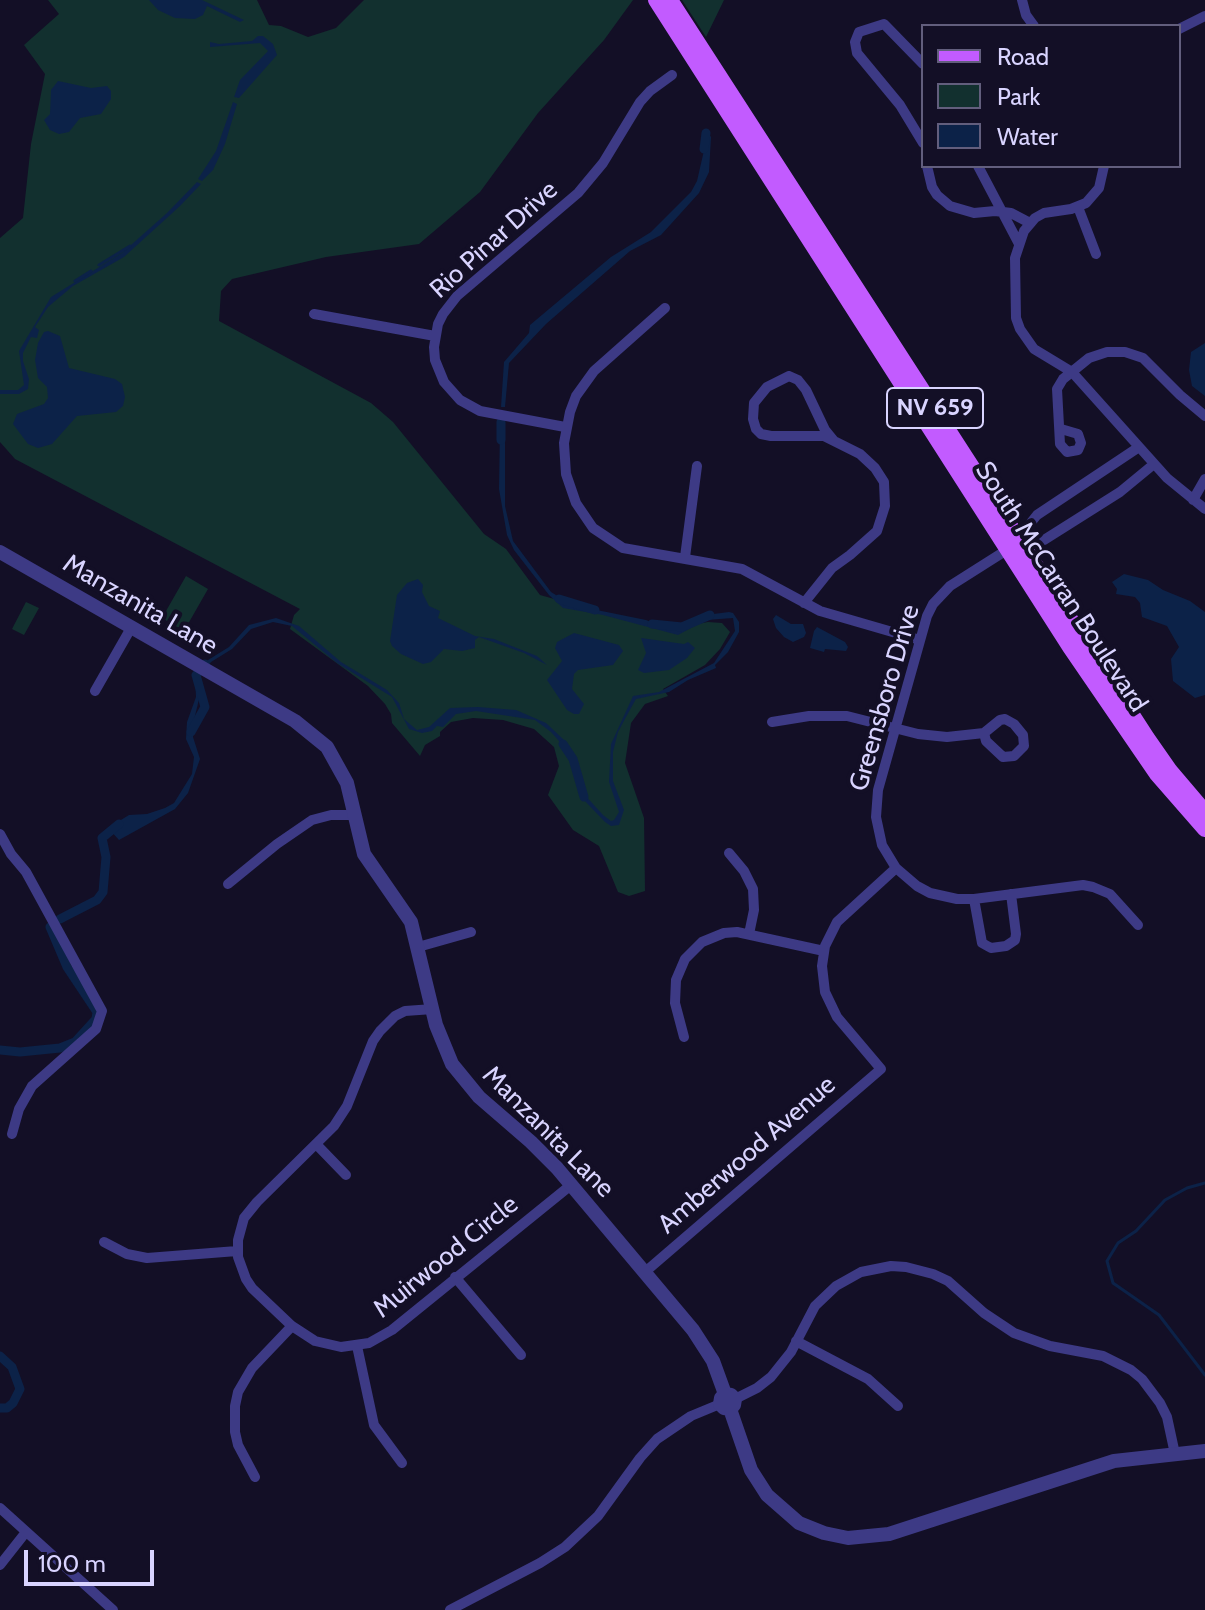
<!DOCTYPE html>
<style>
body{margin:0}
#map{position:relative;width:1205px;height:1610px;overflow:hidden;background:#130f26;font-family:Cabin,sans-serif}
canvas{display:block}
.legend{position:absolute;left:921px;top:24px;width:260px;height:144px;box-sizing:border-box;background:#130f26;border:2px solid #625e7d;margin:0;padding:10px 14px;list-style:none;font-size:24px;color:#d9d4ff}
.legend li{display:flex;align-items:center;gap:16px;height:40px}
.legend b{width:40px;border:2px solid #625e7d}
.scale{position:absolute;left:24px;top:1550px;width:130px;height:36px;box-sizing:border-box;border:4px solid #d9d4ff;border-top:0;padding-left:10px;font-size:24px;line-height:28px;white-space:nowrap;color:#d9d4ff;-webkit-text-stroke:6px #130f26;paint-order:stroke}
</style>
<div id="map">
<canvas width="1205" height="1610"></canvas>
<ul class="legend">
<li><b style="height:10px;background:#c25bff"></b>Road</li>
<li><b style="height:22px;background:#12302f"></b>Park</li>
<li><b style="height:22px;background:#0c2248"></b>Water</li>
</ul>
<div class="scale">100 m</div>
</div>
<script>
const ctx = document.querySelector('canvas').getContext('2d');
ctx.lineJoin = 'round';
function paint(path, color) {
  ctx.fillStyle = color;
  ctx.fill(path, 'evenodd');
}
function toPath(rows) {
  const path = new Path2D();
  for (const r of rows) {
    path.moveTo(r[0], r[1]);
    for (let i = 2; i < r.length; i += 2) path.lineTo(r[i], r[i + 1]);
  }
  return path;
}
function strokePath(path, color, width, dash) {
  ctx.strokeStyle = color;
  ctx.lineWidth = width;
  ctx.lineCap = dash ? 'butt' : 'round';
  ctx.setLineDash(dash || []);
  ctx.stroke(path);
}
function write(font, color, halo, rows, align = 'center') {
  ctx.font = font + ' Cabin,sans-serif';
  ctx.lineWidth = 8;
  ctx.setLineDash([]);
  ctx.textBaseline = 'middle';
  ctx.strokeStyle = halo;
  ctx.fillStyle = color;
  for (const [text, x, y, turn = 0] of rows) {
    ctx.save();
    ctx.translate(x, y);
    ctx.rotate((+turn || 0) * Math.PI / 180);
    ctx.textAlign = isNaN(turn) ? turn : align;
    if (halo) ctx.strokeText(text, 0, 0);
    ctx.fillText(text, 0, 0);
    ctx.restore();
  }
}
paint(toPath([
 [48,0,257,0,269,25,281,26,308,37,336,28,364,0,633,0,604,40,538,113,480,192,419,244,326,257,232,279,221,291,219,321,371,403,393,422,484,534,506,549,540,595,665,630,708,622,722,623,730,632,720,649,705,665,663,689,668,696,645,704,631,723,625,763,644,818,645,891,629,896,618,892,599,846,573,830,548,795,559,766,554,747,534,729,503,720,473,718,451,722,440,732,440,736,425,745,420,756,392,723,391,714,385,704,368,686,290,629,294,615,300,609,15,459,0,442,0,238,23,218,31,144,45,74,24,45,59,14],
 [682,0,724,0,706,37],
 [186,576,208,589,184,631,162,618],
 [26,602,39,608,24,635,12,629]
]), '#12302f');
paint(toPath([
 [149,0,202,0,244,20,240,22,207,6,203,15,195,19,175,18,158,10],
 [258,36,263,36,273,44,277,55,239,98,234,97,240,80,268,51,260,43,210,47,210,42,219,44,252,41],
 [58,81,91,88,107,86,111,91,111,99,101,114,80,118,69,132,59,134,50,130,44,120,50,114,51,90],
 [233,102,237,104,225,144,213,170,202,181,198,179,216,151],
 [708,133,711,137,709,172,699,193,661,235,630,251,546,324,509,363,505,407,501,407,504,362,529,333,530,325,611,257,651,232,691,192,697,181],
 [197,182,201,184,180,206,124,257,73,286,48,307,35,327,39,330,37,338,31,337,23,353,23,361,29,379,28,389,19,394,0,394,0,390,18,390,24,385,19,351,51,297,122,253,167,213],
 [48,331,60,336,69,368,115,379,122,384,125,397,123,406,116,412,77,416,52,444,38,448,28,444,13,424,17,414,44,404,48,398,47,387,38,378,35,360,38,343,44,332],
 [1205,343,1205,396,1192,386,1189,370,1191,352],
 [500,428,505,429,505,506,513,541,551,592,572,605,646,620,663,627,678,629,706,615,729,612,733,613,739,622,739,632,728,652,715,665,716,668,688,680,669,692,636,699,632,706,618,732,613,752,613,781,624,810,619,825,611,826,605,822,583,799,573,757,551,732,535,720,476,711,456,714,443,727,437,726,432,731,422,733,409,729,392,697,337,663,292,626,273,622,251,629,232,649,211,662,199,678,201,691,194,720,193,737,200,759,188,793,175,809,119,840,108,828,129,815,147,814,165,808,174,803,192,774,194,757,186,739,187,722,196,697,195,676,208,660,229,647,249,625,276,618,299,626,341,662,387,690,399,703,404,719,417,730,429,727,450,708,478,707,516,710,546,723,563,739,575,757,583,778,583,793,603,815,611,821,614,820,619,812,609,782,611,744,633,696,659,692,714,663,735,631,733,618,706,620,678,635,603,615,563,608,549,595,514,550,507,535,499,489],
 [1124,574,1148,580,1163,590,1190,601,1205,612,1205,695,1195,698,1173,681,1171,659,1179,647,1167,626,1142,617,1140,603,1135,597,1116,594,1117,589,1112,582],
 [418,579,423,585,422,592,429,606,440,611,438,618,475,636,494,639,537,656,547,665,524,653,479,637,475,640,475,648,462,651,444,649,431,662,423,664,401,654,392,646,390,641,397,595,407,583],
 [776,615,791,624,803,624,806,633,804,637,793,642,784,637,776,628,773,619],
 [817,627,845,642,848,647,846,651,825,649,824,652,810,648,814,631],
 [574,633,619,645,623,651,613,665,578,670,574,674,572,689,584,704,579,714,574,714,567,710,547,680,562,661,555,648,557,642],
 [641,638,684,644,688,642,695,648,687,658,669,670,644,673,638,670,646,653]
]), '#0c2248');
strokePath(toPath([
 [99,265,130,246],
 [75,281,91,271],
 [1205,1183,1187,1188,1165,1200,1136,1231,1118,1243,1107,1261,1113,1283,1159,1315,1205,1375]
]), '#0c2248', 3);
strokePath(toPath([
 [704,149,706,133],
 [501,440,501,422],
 [559,599,595,610],
 [652,624,682,627,710,615],
 [191,732,205,707,196,675,205,664],
 [563,744,573,759,584,797],
 [60,919,97,900,103,892,106,857,102,838,119,824],
 [0,1050,20,1052,60,1048,75,1042,96,1019,97,1012,67,967,50,927],
 [0,1356,12,1367,20,1389,13,1403,7,1408,0,1408]
]), '#0c2248', 9);
strokePath(toPath([
 [1022,0,1026,15,1034,26],
 [1179,29,1205,16],
 [923,64,884,24,859,32,855,42,857,53,900,105,923,143],
 [927,166,932,187,937,195,950,206,974,213,995,211,1011,213,1030,223],
 [978,166,1019,244],
 [1104,166,1099,188,1086,203,1071,209,1044,213,1035,218,1024,231,1015,258,1016,318,1020,329,1034,349,1072,372,1167,478,1205,509],
 [1078,207,1096,254],
 [665,308,594,371,576,396,570,412,564,443,566,474,576,503,593,528,623,548,742,569,820,611,920,640],
 [314,314,435,336],
 [789,376,798,380,806,390,825,430,834,441,824,436,771,436,761,434,756,429,753,419,754,403,767,387,789,376],
 [565,427,480,411,460,400,444,382,435,360,434,347,438,324,443,314,457,296,578,193,603,163,640,102,650,91,672,75],
 [1061,429,1078,434,1081,443,1078,450,1067,452,1060,444,1057,389,1063,379,1089,358,1107,352,1125,352,1143,358,1180,395,1205,416],
 [1193,500,1205,479],
 [1021,541,1044,540,1120,492,1154,464],
 [685,557,697,466],
 [804,603,832,568,850,555,877,531,885,506,884,482,875,468,860,454,834,441],
 [95,691,131,628],
 [772,722,809,716,847,716,918,734,947,737,984,733,1000,720,1005,719,1014,724,1023,735,1024,746,1014,756,1003,757,986,741,984,733],
 [0,834,11,854,26,872,102,1011,96,1029,32,1086,19,1109,12,1134],
 [729,853,744,871,753,889,754,910,749,934],
 [228,884,277,844,312,820,331,815,355,815],
 [974,899,982,943,991,948,1006,946,1015,940,1016,934,1011,894],
 [1138,925,1110,894,1093,887,1083,885,974,899,957,899,930,893,917,886,896,868,882,845,876,817,878,790,927,616,933,604,950,586,1021,541,1025,530,1037,515,1139,447],
 [418,947,471,932],
 [433,1009,405,1011,395,1016,380,1031,373,1041,347,1106,334,1126,257,1202,244,1218,238,1240,238,1257,246,1279,252,1288,292,1326,315,1341,341,1347,369,1343,392,1330,571,1185],
 [684,1037,675,1003,676,980,685,959,702,942,724,933,737,932,824,951],
 [316,1144,346,1175],
 [104,1242,127,1254,147,1258,237,1251],
 [645,1272,881,1069,837,1017,825,992,822,966,825,946,837,922,896,868],
 [455,1277,521,1355],
 [796,1341,868,1379,898,1406],
 [357,1346,374,1425,402,1463],
 [735,1399,757,1388,771,1377,791,1352,815,1306,836,1286,861,1272,891,1266,906,1267,933,1274,948,1281,984,1313,1014,1333,1050,1346,1103,1356,1131,1370,1142,1379,1160,1403,1167,1417,1175,1454],
 [255,1477,238,1445,235,1432,235,1406,238,1392,252,1368,292,1326],
 [0,1508,113,1610],
 [0,1565,26,1532],
 [450,1610,540,1563,565,1547,598,1516,640,1458,657,1439,691,1416,720,1404]
]), '#3d3a85', 10);
strokePath(toPath([
 [0,552,295,721,327,747,347,783,364,854,411,922,436,1025,452,1064,479,1097,531,1142,557,1168,693,1330,713,1361,725,1394],
 [730,1409,724,1408,720,1404,721,1398,725,1394,731,1395,735,1399,734,1405,730,1409,751,1470,767,1495,799,1523,824,1533,848,1538,889,1534,1114,1461,1205,1451]
]), '#3d3a85', 14);
strokePath(toPath([
 [656,0,1070,647,1157,774,1205,829],
 [670,0,1147,738,1170,771,1205,812]
]), '#c25bff', 16);
for (const [x, y, w] of [
 [935,408,96]
]) {
  const box = new Path2D();
  box.roundRect(x - w / 2, y - 20, w, 40, 6);
  ctx.fillStyle = '#130f26';
  ctx.fill(box);
  strokePath(box, '#d9d4ff', 2);
}
write('bold 24px', '#d9d4ff', null, [
 ["NV 659",935,408]
]);
write('26px', '#d9d4ff', '#130f26', [
 ["Rio Pinar Drive",494,240,-42],
 ["South McCarran Boulevard",1061,587,57],
 ["Manzanita Lane",140,605,30],
 ["Greensboro Drive",885,698,-74],
 ["Manzanita Lane",548,1132,45],
 ["Amberwood Avenue",747,1155,-41],
 ["Muirwood Circle",446,1257,-39]
]);
</script>
